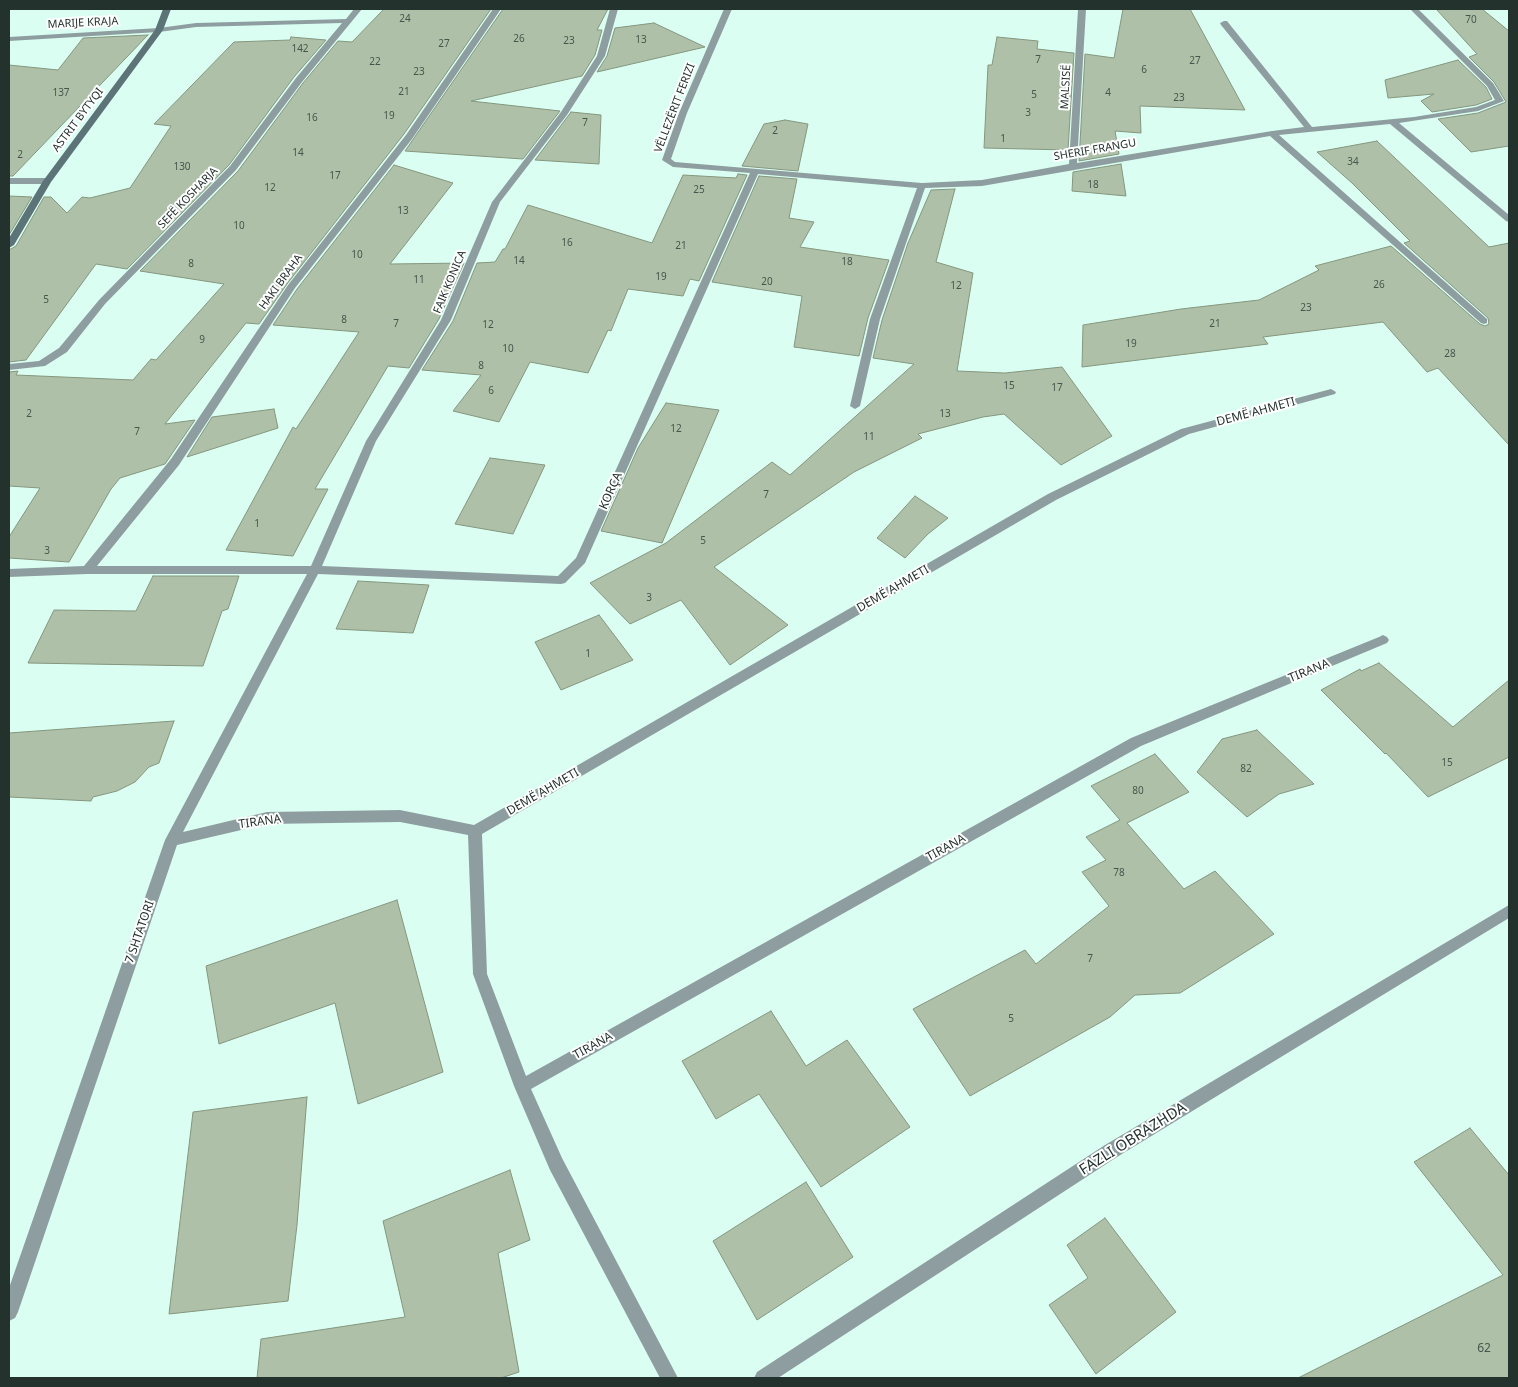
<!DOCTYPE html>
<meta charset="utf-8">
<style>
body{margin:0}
#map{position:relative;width:1518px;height:1387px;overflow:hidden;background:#dafff2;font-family:"Noto Sans",sans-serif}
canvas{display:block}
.frame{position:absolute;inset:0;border:10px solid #24322e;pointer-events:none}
</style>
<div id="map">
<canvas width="1518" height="1387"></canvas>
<div class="frame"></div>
</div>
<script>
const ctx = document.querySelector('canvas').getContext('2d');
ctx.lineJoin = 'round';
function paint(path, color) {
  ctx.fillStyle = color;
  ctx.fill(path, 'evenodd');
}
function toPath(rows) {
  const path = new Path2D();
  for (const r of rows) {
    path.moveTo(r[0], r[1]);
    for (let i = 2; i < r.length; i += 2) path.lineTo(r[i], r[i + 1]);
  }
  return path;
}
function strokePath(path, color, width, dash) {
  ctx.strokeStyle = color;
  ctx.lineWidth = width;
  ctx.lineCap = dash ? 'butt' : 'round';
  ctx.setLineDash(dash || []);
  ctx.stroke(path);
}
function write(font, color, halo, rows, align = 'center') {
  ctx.font = font + ' "Noto Sans",sans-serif';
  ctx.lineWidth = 4;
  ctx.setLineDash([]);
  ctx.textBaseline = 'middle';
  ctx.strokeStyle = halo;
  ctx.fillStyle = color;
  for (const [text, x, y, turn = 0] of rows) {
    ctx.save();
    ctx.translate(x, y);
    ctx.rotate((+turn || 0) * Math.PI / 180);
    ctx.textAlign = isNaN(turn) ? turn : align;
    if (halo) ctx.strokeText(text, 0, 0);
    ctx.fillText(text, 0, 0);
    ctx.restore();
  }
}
const building = toPath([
 [384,9,491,9,404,134,287,284,259,324,246,323,165,424,195,420,165,464,120,478,111,489,69,562,9,558,9,537,40,488,9,486,9,372,18,371,16,375,133,380,151,359,156,360,224,284,140,271,238,171,303,83,338,41,352,42,384,9],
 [503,9,608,9,597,30,602,30,595,55,582,76,471,101,560,111,523,159,405,151,503,9],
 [1123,9,1190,9,1245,110,1140,106,1141,133,1115,131,1119,154,1079,161,1085,54,1114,58,1123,9],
 [1436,9,1482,9,1509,31,1509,146,1471,152,1438,119,1478,113,1506,102,1494,82,1469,57,1477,54,1436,9],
 [654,23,705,47,597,72,607,56,615,28,654,23],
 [148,35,13,176,9,176,9,65,58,70,83,38,148,35],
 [291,37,326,40,294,77,229,165,127,269,96,264,26,360,9,362,9,250,16,246,44,197,51,197,67,213,82,197,90,198,130,188,171,126,154,124,234,42,290,40,291,37],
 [997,37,1038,41,1037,49,1074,53,1068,150,984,148,988,65,992,65,997,37],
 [1458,60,1486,87,1492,99,1476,105,1432,112,1421,101,1434,94,1388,98,1385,80,1458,60],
 [571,112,601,115,599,164,535,160,571,112],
 [785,120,808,124,798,171,742,166,764,124,785,120],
 [1377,141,1489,247,1509,243,1509,445,1438,368,1427,372,1383,322,1263,337,1268,344,1082,367,1083,325,1181,309,1259,300,1319,270,1315,266,1391,246,1480,324,1485,326,1489,324,1488,318,1404,243,1410,241,1352,183,1317,152,1377,141],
 [1121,164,1126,196,1072,191,1073,172,1121,164],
 [394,165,453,183,390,264,464,263,439,319,409,368,388,366,315,489,328,489,293,556,226,550,293,427,296,429,359,332,273,325,297,289,394,165],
 [738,174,747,175,699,281,690,279,683,296,628,289,611,331,608,330,588,373,530,362,499,422,453,411,481,375,422,370,453,321,477,263,495,262,503,249,505,249,528,205,652,243,683,175,736,178,738,174],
 [759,176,797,179,789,218,814,222,800,247,889,260,868,318,859,356,794,347,802,296,712,282,759,176],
 [955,189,936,262,973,273,957,371,1005,373,1062,367,1112,436,1061,465,1004,414,983,417,918,434,922,438,854,472,714,567,788,625,730,665,681,600,630,624,590,583,666,543,772,462,790,475,914,364,873,358,882,320,908,243,931,190,955,189],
 [9,196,32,197,9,235,9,196],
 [666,403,719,410,662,543,601,531,638,448,666,403],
 [274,409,278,428,187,457,212,417,274,409],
 [490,458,545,465,513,534,455,524,490,458],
 [915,496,948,518,928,534,905,558,877,538,915,496],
 [153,576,239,576,228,609,222,611,203,666,28,663,54,610,136,611,153,576],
 [358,581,429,585,413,633,336,629,358,581],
 [599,615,633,660,561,690,535,642,599,615],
 [1379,663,1453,727,1509,680,1509,757,1428,797,1386,753,1385,754,1321,690,1360,669,1361,671,1379,663],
 [174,721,159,763,149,767,135,782,117,791,93,797,91,801,9,797,9,733,174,721],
 [1257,730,1314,784,1279,794,1247,817,1197,772,1222,739,1257,730],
 [1155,754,1189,792,1127,823,1184,889,1215,871,1274,934,1180,993,1135,995,1110,1017,970,1096,913,1009,1025,950,1036,964,1109,906,1082,872,1106,860,1086,837,1120,820,1091,786,1155,754],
 [397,900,443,1072,358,1104,335,1003,219,1044,206,966,397,900],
 [771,1011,806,1066,847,1040,910,1127,821,1187,759,1094,716,1119,682,1061,771,1011],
 [307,1097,297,1225,288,1301,169,1314,193,1112,307,1097],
 [1470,1128,1509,1175,1509,1378,1298,1378,1503,1275,1414,1162,1470,1128],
 [510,1170,530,1240,498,1253,519,1372,501,1378,257,1378,261,1339,405,1317,383,1221,510,1170],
 [806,1182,853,1257,757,1320,713,1241,806,1182],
 [1105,1218,1176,1312,1096,1374,1049,1305,1088,1278,1067,1245,1105,1218]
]);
paint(building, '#aec1a8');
strokePath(building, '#84967e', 1);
paint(toPath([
 [354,9,362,9,302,82,236,170,105,304,67,352,45,366,9,370,9,364,39,361,59,348,99,300,230,166,296,78,342,23,196,27,159,32,9,41,9,37,159,28,196,23,346,19,354,9],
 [493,9,501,9,412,139,295,288,179,465,97,566,311,566,366,441,441,320,492,202,561,112,597,56,610,9,618,9,605,56,567,115,500,202,451,320,376,441,322,566,558,576,576,558,750,173,673,167,662,160,679,113,724,9,732,9,687,113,671,159,675,162,922,183,982,180,1069,164,1078,9,1086,9,1077,163,1272,131,1304,127,1221,25,1220,23,1224,21,1227,21,1312,127,1414,117,1476,107,1495,100,1487,86,1410,9,1418,9,1493,83,1504,101,1478,111,1399,123,1509,215,1509,222,1506,221,1390,124,1279,135,1487,319,1487,323,1484,324,1481,323,1270,136,982,186,925,188,880,319,860,406,855,409,850,406,870,319,917,188,758,174,585,563,565,583,561,584,318,574,183,832,267,812,400,810,474,825,1048,494,1181,429,1331,389,1336,392,1335,394,1189,434,1056,500,482,834,487,974,526,1076,1131,738,1379,637,1383,635,1387,637,1389,640,1387,643,1141,746,531,1089,562,1158,678,1378,660,1378,550,1170,514,1086,473,974,468,835,400,822,267,824,177,845,18,1312,15,1318,9,1321,9,1288,165,840,307,574,87,574,9,577,9,569,84,566,171,459,288,285,406,135,493,9],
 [9,178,47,178,51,181,47,184,9,184,9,178],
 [1509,905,1509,918,1117,1157,778,1378,754,1378,757,1372,1105,1145,1509,905]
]), '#8e9ea0');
paint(toPath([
 [163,9,171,9,163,30,51,182,14,245,9,248,9,238,43,181,155,30,163,9]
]), '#5c7477');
write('10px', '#46564c', null, [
 ["24",405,19],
 ["70",1471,20],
 ["26",519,39],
 ["13",641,40],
 ["23",569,41],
 ["27",444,44],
 ["142",300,49],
 ["7",1038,60],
 ["27",1195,61],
 ["22",375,62],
 ["6",1144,70],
 ["23",419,72],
 ["21",404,92],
 ["137",61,93],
 ["4",1108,93],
 ["5",1034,95],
 ["23",1179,98],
 ["3",1028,113],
 ["19",389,116],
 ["16",312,118],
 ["7",585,123],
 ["2",775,131],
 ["1",1003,139],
 ["14",298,153],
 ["2",20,155],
 ["34",1353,162],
 ["130",182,167],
 ["17",335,176],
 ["18",1093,185],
 ["12",270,188],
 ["25",699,190],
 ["13",403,211],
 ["10",239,226],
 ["16",567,243],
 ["21",681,246],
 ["10",357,255],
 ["14",519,261],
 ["18",847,262],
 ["8",191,264],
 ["19",661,277],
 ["11",419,280],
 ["20",767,282],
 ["26",1379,285],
 ["12",956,286],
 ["5",46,300],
 ["23",1306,308],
 ["8",344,320],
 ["7",396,324],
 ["21",1215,324],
 ["12",488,325],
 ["9",202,340],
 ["19",1131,344],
 ["10",508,349],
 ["28",1450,354],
 ["8",481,366],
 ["15",1009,386],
 ["17",1057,388],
 ["6",491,391],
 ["2",29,414],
 ["13",945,414],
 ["12",676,429],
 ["7",137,432],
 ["11",869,437],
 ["7",766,495],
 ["1",257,524],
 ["5",703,541],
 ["3",47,551],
 ["3",649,598],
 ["1",588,654],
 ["15",1447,763],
 ["82",1246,769],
 ["80",1138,791],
 ["78",1119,873],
 ["7",1090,959],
 ["5",1011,1019]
]);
write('11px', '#24322e', '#fff', [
 ["MARIJE KRAJA",83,23,-3],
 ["MALSISË",1066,87,-87],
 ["VËLLEZËRIT FERIZI",675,108,-69],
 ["ASTRIT BYTYQI",78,120,-53],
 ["SHERIF FRANGU",1095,150,-10],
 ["SEFË KOSHARJA",188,198,-46],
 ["HAKI BRAHA",281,282,-54],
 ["FAIK KONICA",450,282,-67]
]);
write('12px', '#24322e', '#fff', [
 ["DEMË AHMETI",1256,412,-15],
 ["KORÇA",611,491,-66],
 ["DEMË AHMETI",893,589,-30],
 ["TIRANA",1309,671,-22],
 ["DEMË AHMETI",543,792,-30],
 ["TIRANA",260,822,-8],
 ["TIRANA",946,848,-29],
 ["7 SHTATORI",140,932,-71],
 ["TIRANA",593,1046,-29]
]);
write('12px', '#46564c', null, [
 ["62",1484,1349]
]);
write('15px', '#24322e', '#fff', [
 ["FAZLI OBRAZHDA",1133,1139,-32]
]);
</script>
